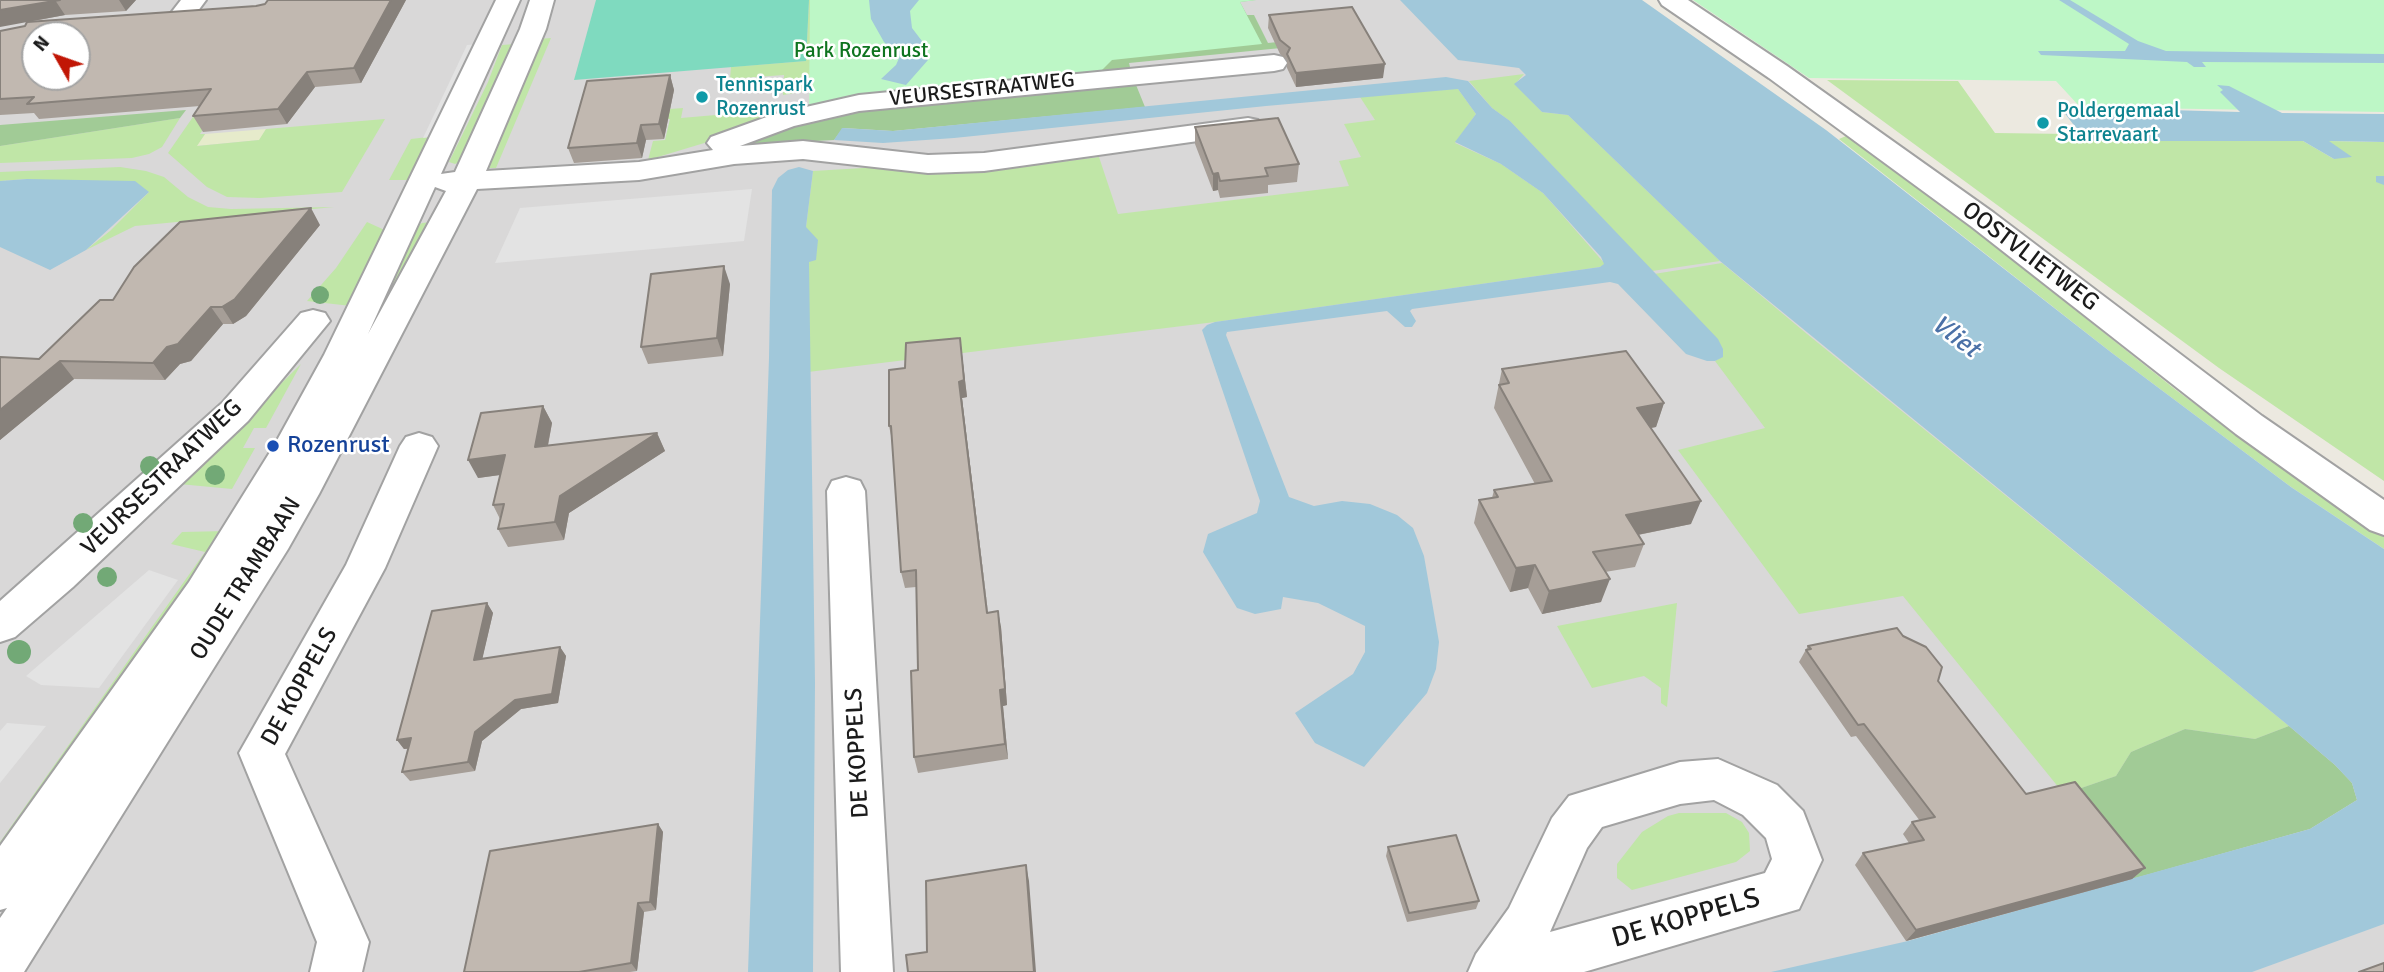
<!DOCTYPE html>
<style>
body{margin:0}
#map{position:relative;width:2384px;height:972px;overflow:hidden;background:#ece9e0;font-family:Signika,sans-serif}
canvas{display:block}
.north{position:absolute;left:21px;top:21px;width:70px;height:70px;box-sizing:border-box;background:#fff;border:2px solid #a4a4a4;border-radius:50%;rotate:310deg;font-size:19px;font-weight:700;line-height:28px;text-align:center;color:#1b1b1b}
.north::after{content:'';display:block;margin:auto;width:24px;height:32px;background:#c11605;clip-path:polygon(50% 0,100% 100%,50% 72%,0 100%)}
</style>
<div id="map">
<canvas width="2384" height="972"></canvas>
<div class="north">N</div>
</div>
<script>
const ctx = document.querySelector('canvas').getContext('2d');
ctx.lineJoin = 'round';
function paint(path, color) {
  ctx.fillStyle = color;
  ctx.fill(path, 'evenodd');
}
function toPath(rows) {
  const path = new Path2D();
  for (const r of rows) {
    path.moveTo(r[0], r[1]);
    for (let i = 2; i < r.length; i += 2) path.lineTo(r[i], r[i + 1]);
  }
  return path;
}
function strokePath(path, color, width, dash) {
  ctx.strokeStyle = color;
  ctx.lineWidth = width;
  ctx.lineCap = dash ? 'butt' : 'round';
  ctx.setLineDash(dash || []);
  ctx.stroke(path);
}
function write(font, color, halo, rows, align = 'center') {
  ctx.font = font + ' Signika,sans-serif';
  ctx.lineWidth = 5;
  ctx.setLineDash([]);
  ctx.textBaseline = 'middle';
  ctx.strokeStyle = halo;
  ctx.fillStyle = color;
  for (const [text, x, y, turn = 0] of rows) {
    ctx.save();
    ctx.translate(x, y);
    ctx.rotate((+turn || 0) * Math.PI / 180);
    ctx.textAlign = isNaN(turn) ? turn : align;
    if (halo) ctx.strokeText(text, 0, 0);
    ctx.fillText(text, 0, 0);
    ctx.restore();
  }
}
paint(toPath([
 [0,0,1517,0,2384,694,2384,972,0,972],
 [35,35,77,35,77,77,35,77]
]), '#d9d8d8');
paint(toPath([
 [266,129,260,140,196,146,205,134]
]), '#e6ebcb');
paint(toPath([
 [809,0,822,0,816,89,783,95,784,75,730,79,731,67,806,61],
 [551,38,496,168,485,168,538,39],
 [515,44,464,160,455,164,449,162,488,82,502,45],
 [1524,74,1515,84,1542,112,1568,115,1720,261,1652,271,1510,121,1492,108,1469,81],
 [1827,80,1958,81,1995,133,2070,134,2086,141,2303,141,2334,159,2327,141,2384,142,2384,481,2219,368],
 [1452,89,1458,89,1476,114,1455,143,1501,164,1543,193,1605,264,1600,267,1215,322,808,372,806,227,813,171,880,167,934,173,997,170,1099,157,1118,214,1349,186,1339,161,1361,157,1344,124,1375,120,1360,97],
 [223,99,200,134,205,134,197,146,259,140,266,129,385,119,342,192,260,198,227,197,207,187,168,153,204,101],
 [683,108,681,118,762,111,764,125,648,160,653,141,665,140,670,119,655,120,644,111],
 [180,118,162,147,149,154,132,158,0,163,0,146],
 [437,136,410,180,389,180,411,139],
 [1846,136,1933,197,2176,390,2279,466,2384,537,2384,549,2291,487,2112,353,1839,139],
 [120,167,146,171,164,177,188,197,208,207,231,209,334,207,135,226,86,250,110,231,149,192,27,179,0,181,0,172],
 [367,222,389,232,351,306,307,301,336,268],
 [432,222,289,481,417,227,422,223],
 [1722,263,1807,334,2289,726,2255,739,2185,729,2131,752,2116,776,2064,794,1903,596,1799,614,1678,450,1765,428,1715,361,1723,356,1654,274],
 [301,364,266,428,254,428,243,448,255,448,232,489,179,484],
 [226,531,0,862,0,842,205,552,171,544,182,532],
 [1677,603,1667,707,1661,703,1661,688,1644,676,1592,688,1557,626],
 [1679,813,1726,813,1742,822,1749,833,1750,851,1736,862,1632,890,1617,878,1617,864,1642,832,1668,816]
]), '#c0e6a7');
paint(toPath([
 [1178,0,1256,0,1240,2,1247,15,1254,15,1268,43,1278,42,1281,48,1129,63,1131,71,1087,75],
 [1134,80,1145,107,893,131,843,128,834,140,741,145,742,141,855,108],
 [186,110,180,118,0,146,0,125],
 [2289,726,2335,765,2352,783,2357,800,2310,829,2132,879,2064,794,2116,776,2131,752,2185,729,2255,739]
]), '#a1cb96');
paint(toPath([
 [810,0,1256,0,1240,2,1262,44,1112,60,1090,82,809,108],
 [1693,0,2384,0,2384,112,2080,107,2056,81,1809,78]
]), '#bdf7c6');
paint(toPath([
 [596,0,809,0,806,61,574,80]
]), '#7fdabf');
paint(toPath([
 [481,44,437,136,423,138,467,45],
 [752,189,744,241,495,263,520,208],
 [149,570,178,580,99,688,41,685,26,676],
 [7,723,46,726,0,783,0,731]
]), '#e3e3e3');
paint(toPath([
 [869,0,919,0,910,11,912,28,925,45,928,60,906,85,881,79,896,65,900,56,884,42,871,19],
 [1400,0,1642,0,1826,130,2112,353,2291,487,2384,549,2384,924,2252,972,1771,972,1908,941,2310,829,2357,800,2352,783,2335,765,2289,726,1720,261,1568,115,1542,112,1514,84,1526,75,1519,68,1458,60],
 [2059,0,2070,0,2138,41,2166,51,2384,54,2384,63,2202,62,2206,67,2194,67,2187,62,2041,55,2038,51,2125,51,2129,44],
 [1446,77,1468,81,1492,108,1510,121,1718,339,1723,349,1723,357,1715,361,1707,361,1686,354,1618,284,1610,282,1412,309,1410,311,1416,321,1412,327,1405,327,1387,311,1227,332,1226,335,1289,497,1314,506,1342,501,1370,504,1397,515,1413,528,1424,556,1439,642,1436,669,1427,693,1364,767,1315,743,1295,713,1353,674,1365,652,1365,626,1318,603,1283,597,1281,609,1255,614,1237,608,1203,552,1208,534,1257,513,1260,501,1202,330,1207,325,1215,322,1600,267,1604,264,1601,257,1543,193,1501,164,1455,142,1476,114,1458,89,1266,106,954,138,883,143,834,140,842,128,893,131],
 [2217,85,2229,86,2282,113,2384,114,2384,142,2329,141,2352,157,2334,159,2303,141,2086,141,2060,107,2240,112,2220,92,2223,90],
 [799,167,813,171,806,227,818,240,816,260,809,262,815,683,813,972,748,972,769,358,772,190,778,178,788,170],
 [27,179,135,181,149,192,86,250,50,270,0,247,0,181]
]), '#a1c8da');
paint(toPath([
 [2376,176,2384,176,2384,185,2376,182,2376,176]
]), '#a1c8da');
const minor = toPath([
 [181,0,206,0,189,23,180,26,171,23,167,18,181,0],
 [496,0,520,0,441,174,455,172,520,29,530,0,554,0,546,29,486,171,639,162,713,150,707,143,711,137,775,114,859,95,1274,55,1283,57,1287,63,1283,69,1274,71,859,111,794,126,740,146,803,141,928,155,984,153,1248,118,1258,120,1262,126,1258,132,1248,134,984,171,928,173,803,159,734,164,639,180,477,189,319,494,288,549,24,972,0,972,0,918,7,908,0,910,0,846,189,582,275,444,324,355,496,0],
 [435,187,446,191,368,334,435,187],
 [1659,0,1688,0,1787,66,1994,213,2262,416,2384,500,2384,535,2370,530,2236,434,1972,227,1769,78,1662,5,1659,0],
 [313,310,325,313,330,321,248,421,73,587,15,637,0,642,0,601,222,403,301,313,313,310],
 [419,433,432,437,438,446,385,568,285,754,369,942,362,972,310,972,317,942,239,753,346,565,400,446,406,437,419,433],
 [846,477,860,481,865,491,893,972,841,972,827,491,832,481,846,477],
 [1718,759,1777,785,1803,811,1822,860,1799,909,1584,972,1468,972,1476,954,1509,908,1552,818,1569,796,1680,762,1718,759],
 [1714,800,1743,815,1766,838,1772,859,1765,873,1550,932,1587,848,1602,827,1680,804,1714,800]
]);
strokePath(minor, '#a2a2a2', 4);
paint(minor, '#fff');
ctx.fillStyle = '#72a976';
for (const [x, y, r] of [
 [320,295,9],
 [150,466,10],
 [215,475,10],
 [83,523,10],
 [107,577,10],
 [19,652,12]
]) {
  ctx.beginPath();
  ctx.arc(x, y, r, 0, 2 * Math.PI);
  ctx.fill();
}
paint(toPath([
 [0,0,136,0,126,11,65,15,28,22,406,0,361,83,315,87,287,124,203,132,193,116,200,106,39,119,34,113,0,115,0,31,25,26,27,22],
 [1269,15,1383,78,1296,87,1287,68,1287,60,1280,54,1268,28],
 [670,75,674,90,664,139,646,140,642,158,574,163,568,148],
 [1195,127,1299,164,1297,182,1268,185,1268,193,1220,198,1218,190,1213,191,1195,144],
 [320,225,246,316,233,324,223,324,191,361,180,364,165,380,74,379,0,440,0,357,39,359,113,300],
 [730,284,723,356,648,364,641,347],
 [960,338,967,397,962,398,988,613,1001,627,1007,705,1003,706,1008,759,918,773,914,757,918,670,916,587,905,588,901,572,892,440,889,426],
 [1502,369,1664,403,1656,427,1650,428,1691,524,1638,535,1644,544,1635,567,1605,572,1601,602,1542,614,1528,588,1510,592,1474,523,1479,500,1492,498,1494,490,1535,484,1494,408],
 [543,406,552,423,548,446,657,433,665,451,569,513,564,540,508,547,498,529,500,519,493,505,500,475,478,478],
 [487,603,493,613,482,659,560,647,566,656,558,703,521,709,482,741,475,771,410,781,402,772,409,749,404,749,397,740],
 [1808,646,1938,681,2026,794,2145,868,2132,879,1906,941,1855,865,1863,853,1909,843,1903,834,1912,822,1920,821,1856,736,1851,737,1799,662],
 [658,824,663,832,656,910,644,912,637,971,630,972,464,972],
 [1388,847,1479,901,1476,909,1407,922,1386,856]
]), '#a69e97');
paint(toPath([
 [55,0,65,15,0,27,0,10],
 [119,0,136,0,126,11],
 [391,0,406,0,361,83,354,68],
 [1385,64,1383,78,1296,87,1296,73],
 [307,72,315,87,287,124,278,109],
 [670,75,674,90,664,139,659,124],
 [641,125,646,140,642,158,637,143],
 [1218,173,1218,190,1213,191,1213,174],
 [311,208,320,225,246,316,233,324,222,307],
 [724,266,730,284,723,356,717,338],
 [211,307,223,324,191,361,180,364,165,380,153,363,167,347],
 [960,338,967,397,962,398,990,629,959,382],
 [60,361,74,379,0,440,0,410],
 [1664,403,1656,427,1629,432,1637,408],
 [543,406,552,423,544,465,535,447],
 [657,433,665,451,569,513,564,540,555,522,560,496],
 [505,455,514,473,478,478,468,460],
 [1701,501,1691,524,1617,539,1626,515],
 [1535,565,1528,588,1510,592,1516,568],
 [1610,579,1601,602,1542,614,1549,591],
 [487,603,493,613,480,669,474,660],
 [998,611,1001,627,1007,705,1003,706,1008,759,1005,744,1000,690],
 [560,647,566,656,558,703,521,709,482,741,475,771,468,762,475,732],
 [411,738,418,747,404,749,397,740],
 [658,824,663,832,656,910,650,902],
 [1026,865,1029,881,1036,972,1034,972],
 [2145,868,2132,879,1906,941,1916,930],
 [638,903,644,912,637,971,631,963]
]), '#87817b');
const building = toPath([
 [0,0,60,0,0,10,0,0],
 [268,0,391,0,354,68,307,72,278,109,193,116,211,89,27,104,34,97,0,99,0,31,25,26,27,22,256,6,265,4,268,0],
 [35,35,77,35,77,77,35,77,35,35],
 [1352,7,1385,64,1296,73,1287,54,1290,48,1280,40,1269,15,1352,7],
 [670,75,659,124,641,125,637,143,568,148,587,81,670,75],
 [1278,118,1299,164,1265,168,1268,176,1220,181,1218,173,1213,174,1195,127,1278,118],
 [311,208,235,299,222,307,211,307,178,344,167,347,153,363,60,361,0,410,0,357,39,359,100,300,113,300,134,267,180,222,311,208],
 [724,266,717,338,641,347,651,274,724,266],
 [960,338,964,380,959,382,987,613,998,611,1005,689,1000,690,1005,744,914,757,911,671,918,670,916,570,901,572,891,426,889,426,889,370,905,368,906,343,960,338],
 [1626,351,1664,403,1637,408,1701,501,1626,515,1644,544,1593,552,1610,579,1549,591,1535,565,1516,568,1479,500,1498,497,1494,490,1552,481,1499,385,1509,383,1502,369,1626,351],
 [543,406,535,447,657,433,560,496,555,522,498,529,504,504,493,505,505,455,468,460,481,413,543,406],
 [487,603,474,660,560,647,552,694,515,700,475,732,468,762,402,772,411,738,397,740,432,611,487,603],
 [1897,628,1903,636,1926,647,1942,667,1938,681,2026,794,2075,782,2145,868,1916,930,1863,853,1924,840,1912,822,1935,817,1864,724,1858,725,1806,650,1811,649,1808,646,1897,628],
 [658,824,650,902,638,903,631,963,579,972,464,972,490,851,658,824],
 [1456,835,1479,901,1409,913,1388,847,1456,835],
 [1026,865,1034,972,908,972,906,955,927,952,926,881,1026,865],
 [2384,963,2384,972,2359,972,2384,963]
]);
paint(building, '#c1b8b0');
strokePath(building, '#87817b', 2);
for (const [x, y, r, color] of [
 [702,97,7,"#0f9aa8"],
 [2043,123,7,"#0f9aa8"],
 [273,446,7,"#1a4fb4"]
]) {
  const dot = new Path2D();
  dot.arc(x, y, r, 0, 2 * Math.PI);
  ctx.fillStyle = color;
  ctx.fill(dot);
  strokePath(dot, '#fff', 2.5);
}
write('21px', '#0e741f', '#fff', [
 ["Park Rozenrust",861,51]
]);
write('21px', '#0d838f', '#fff', [
 ["Tennispark",716,85],
 ["Rozenrust",716,109],
 ["Poldergemaal",2057,111],
 ["Starrevaart",2057,135]
], 'left');
write('21px', '#1b1b1b', '#fff', [
 ["VEURSESTRAATWEG",982,90,-6]
]);
write('24px', '#1b1b1b', '#fff', [
 ["OOSTVLIETWEG",2030,257,37],
 ["VEURSESTRAATWEG",162,478,-44],
 ["OUDE TRAMBAAN",246,579,-58],
 ["DE KOPPELS",300,687,-61],
 ["DE KOPPELS",858,753,-93]
]);
write('24px', '#164399', '#fff', [
 ["Rozenrust",287,446]
], 'left');
write('italic 26px', '#4b71a7', '#fff', [
 ["Vliet",1955,337,37]
]);
write('28px', '#1b1b1b', '#fff', [
 ["DE KOPPELS",1686,919,-16]
]);
</script>
